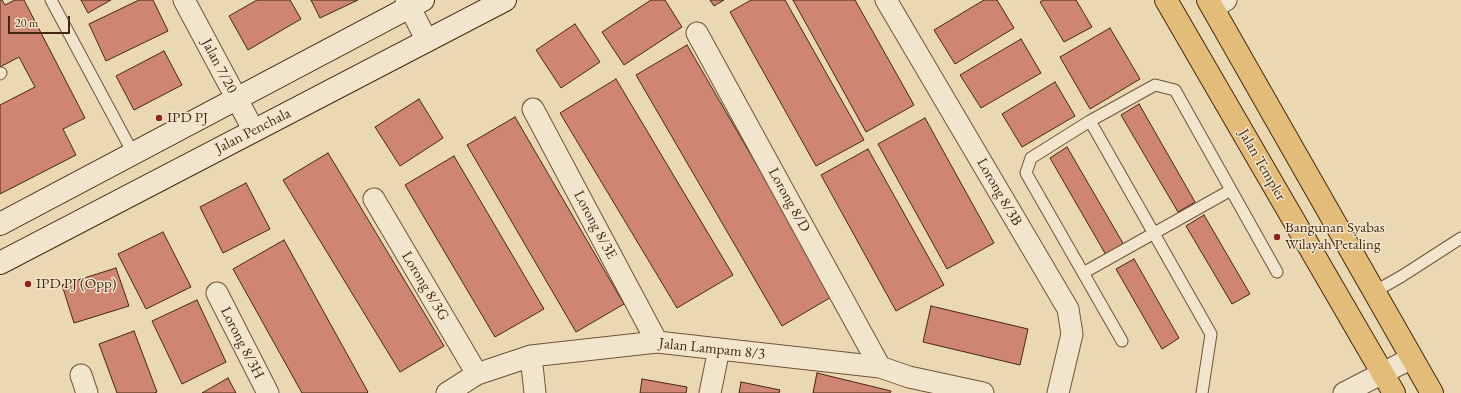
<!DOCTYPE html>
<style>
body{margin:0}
#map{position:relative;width:1461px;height:393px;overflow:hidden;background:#e9d8b2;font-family:"EB Garamond",serif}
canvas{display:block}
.scale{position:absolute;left:8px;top:16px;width:62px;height:18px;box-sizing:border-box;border:2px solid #46270f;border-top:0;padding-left:5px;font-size:12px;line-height:14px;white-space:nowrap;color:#46270f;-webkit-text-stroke:3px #f1e6cd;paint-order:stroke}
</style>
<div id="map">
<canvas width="1461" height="393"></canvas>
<div class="scale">20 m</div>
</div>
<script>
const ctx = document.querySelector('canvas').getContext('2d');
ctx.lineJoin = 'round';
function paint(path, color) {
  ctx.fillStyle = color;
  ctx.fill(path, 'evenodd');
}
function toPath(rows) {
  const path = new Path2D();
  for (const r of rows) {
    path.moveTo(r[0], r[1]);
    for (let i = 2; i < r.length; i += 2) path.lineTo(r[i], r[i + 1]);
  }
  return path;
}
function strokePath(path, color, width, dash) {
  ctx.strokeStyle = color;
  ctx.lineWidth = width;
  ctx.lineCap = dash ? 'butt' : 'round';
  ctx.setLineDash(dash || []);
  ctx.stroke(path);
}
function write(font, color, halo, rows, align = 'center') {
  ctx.font = font + ' "EB Garamond",serif';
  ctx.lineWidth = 3;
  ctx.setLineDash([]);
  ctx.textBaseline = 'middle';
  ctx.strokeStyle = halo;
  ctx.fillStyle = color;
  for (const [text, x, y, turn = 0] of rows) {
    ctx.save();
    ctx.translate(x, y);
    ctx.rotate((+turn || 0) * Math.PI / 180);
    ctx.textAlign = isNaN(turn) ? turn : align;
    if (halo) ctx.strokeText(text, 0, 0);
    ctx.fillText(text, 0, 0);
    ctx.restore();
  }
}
const building = toPath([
 [0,0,2,0,5,5,15,0,24,0,85,118,63,129,76,155,0,194,0,105,35,87,19,57,0,67,0,0],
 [81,0,111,0,88,13,81,0],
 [139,0,153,0,168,31,106,61,89,24,139,0],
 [257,0,290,0,301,19,248,50,229,16,257,0],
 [311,0,358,0,320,18,311,0],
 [651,0,665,0,682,27,624,65,602,32,651,0],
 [710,0,724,0,714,6,710,0],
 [751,0,785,0,864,140,816,166,730,12,751,0],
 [793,0,855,0,914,105,866,132,793,0],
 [984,0,997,0,1014,28,955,64,934,30,984,0],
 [1043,0,1076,0,1092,27,1064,42,1040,2,1043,0],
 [575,24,600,62,561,88,536,50,575,24],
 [1110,28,1140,79,1090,109,1060,57,1110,28],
 [1021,39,1041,73,981,108,960,75,1021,39],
 [687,45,833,296,782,326,636,75,687,45],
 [164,51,182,85,134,110,116,76,164,51],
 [616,79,733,275,677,308,560,113,616,79],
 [1055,82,1075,116,1022,147,1002,114,1055,82],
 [419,99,443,138,400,166,375,127,419,99],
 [1139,104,1195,202,1178,212,1121,115,1139,104],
 [515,117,624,304,576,332,467,145,515,117],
 [925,118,994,243,947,269,878,144,925,118],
 [1067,147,1124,245,1106,255,1050,158,1067,147],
 [868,149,944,285,896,311,821,175,868,149],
 [328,153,444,346,400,372,283,180,328,153],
 [454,156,544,309,495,337,405,185,454,156],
 [246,183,270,229,223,253,200,207,246,183],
 [1204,215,1250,294,1232,304,1186,226,1204,215],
 [163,232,191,287,146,309,118,254,163,232],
 [284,240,368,392,367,393,302,393,233,269,284,240],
 [1134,259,1179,338,1162,349,1116,269,1134,259],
 [116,268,129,306,74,323,62,285,116,268],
 [197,300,226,362,182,384,152,321,197,300],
 [931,306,1028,329,1020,365,923,342,931,306],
 [134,331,157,392,154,393,117,393,99,344,134,331],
 [817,373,891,391,890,393,813,393,817,373],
 [228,378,236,393,202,393,228,378],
 [642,379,687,387,686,393,640,393,642,379],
 [741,382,780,390,779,393,739,393,741,382]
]);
paint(building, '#ce8673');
strokePath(building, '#46270f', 1);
const service = toPath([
 [51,0,133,153],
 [0,74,1,73],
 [1090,121,1211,334,1202,393],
 [1083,273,1231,190],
 [1374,292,1402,276,1461,238],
 [1122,341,1026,173,1031,158,1090,121,1155,85,1175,90,1277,272]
]);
const minor = toPath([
 [184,0,254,131],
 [406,0,427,41],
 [886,0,1068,309,1072,334,1058,393],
 [1213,8,1226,0],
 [697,33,880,367],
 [533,109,657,342],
 [374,199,477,374],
 [217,293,268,393],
 [531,356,535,393],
 [81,375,87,393],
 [447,393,477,374,531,356,657,342,880,367,909,377,983,393],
 [710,393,719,349],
 [1344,393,1412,358]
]);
const secondary = toPath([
 [0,224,423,0],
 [0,263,505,0]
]);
const primary = toPath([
 [1166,0,1394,393],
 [1208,0,1432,393]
]);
strokePath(service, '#6f5338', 13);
strokePath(minor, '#6f5338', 23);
strokePath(secondary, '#46270f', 24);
strokePath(primary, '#46270f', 24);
strokePath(service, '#f1e6cd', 11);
strokePath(minor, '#f1e6cd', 21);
strokePath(secondary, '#f1e6cd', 22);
strokePath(primary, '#e4bc79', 22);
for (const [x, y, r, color] of [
 [159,118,4,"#8f2418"],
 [1277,237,4,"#8f2418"],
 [28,284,4,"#8f2418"]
]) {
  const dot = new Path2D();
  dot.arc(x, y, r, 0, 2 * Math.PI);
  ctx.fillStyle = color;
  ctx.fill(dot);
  strokePath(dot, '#f1e6cd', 1.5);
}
write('15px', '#46270f', '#f1e6cd', [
 ["Jalan 7/20",219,66,62],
 ["Jalan Penchala",253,131,-27],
 ["Jalan Templer",1262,165,60],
 ["Lorong 8/3B",999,192,60],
 ["Lorong 8/D",789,200,61],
 ["Lorong 8/3E",595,225,62],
 ["Lorong 8/3G",425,286,59],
 ["Lorong 8/3H",242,343,63],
 ["Jalan Lampam 8/3",712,349,6]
]);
write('15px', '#46270f', '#f1e6cd', [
 ["IPD PJ",167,118],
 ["Bangunan Syabas",1285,228],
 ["Wilayah Petaling",1285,245],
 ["IPD PJ (Opp)",36,284]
], 'left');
</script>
